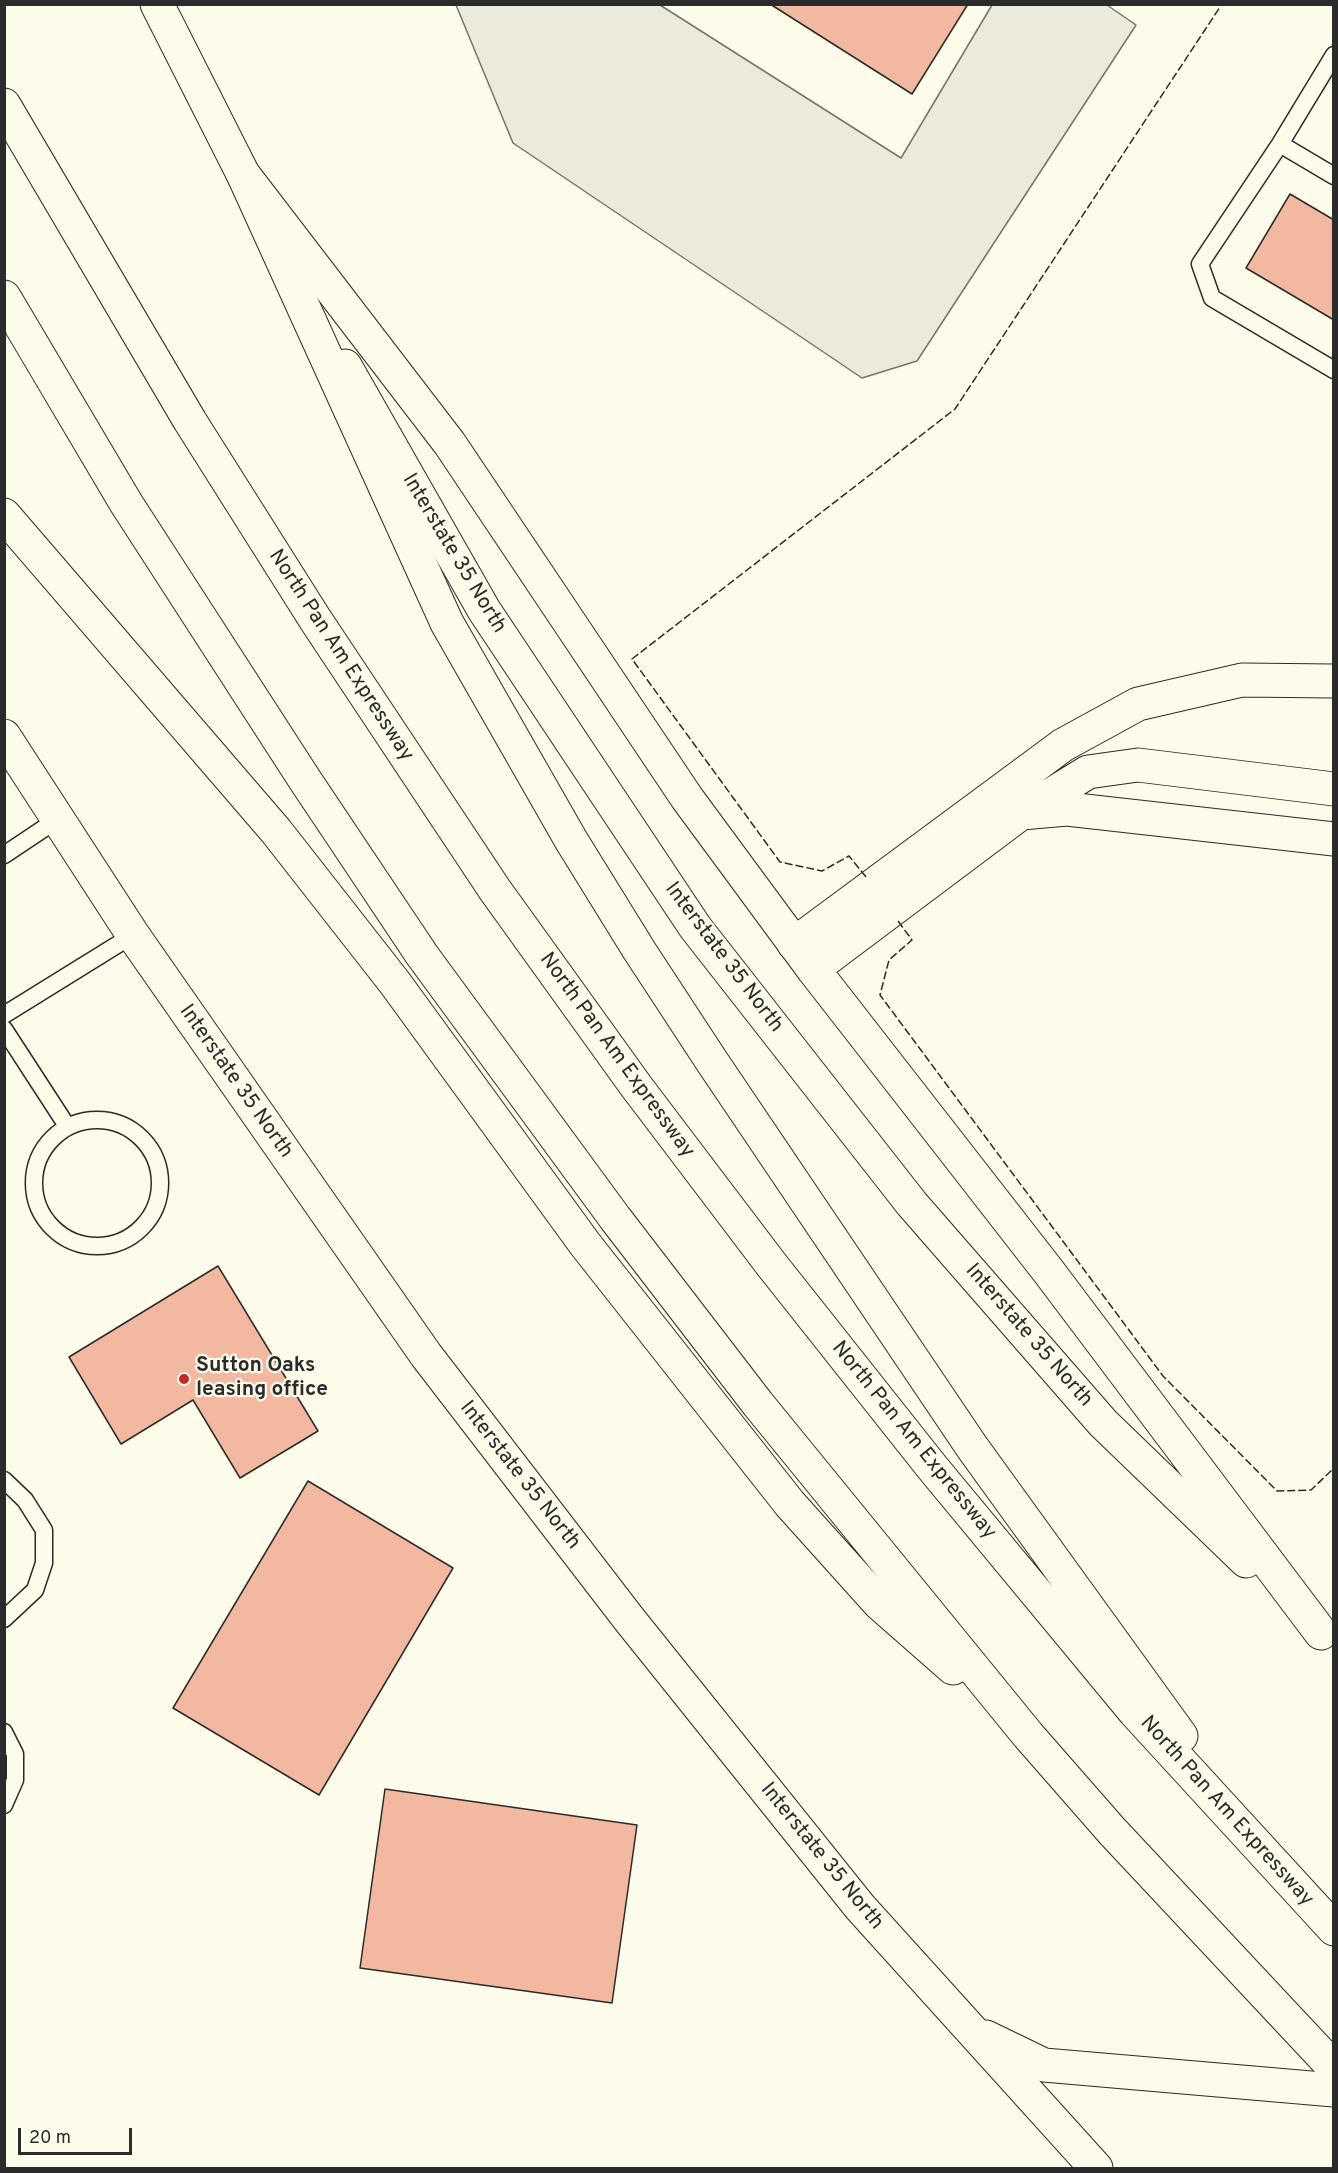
<!DOCTYPE html>
<style>
body{margin:0}
#map{position:relative;width:1338px;height:2173px;overflow:hidden;background:#fdfbea;font-family:Overpass,sans-serif}
canvas{display:block}
.frame{position:absolute;inset:0;border:6px solid #2b2b2b;pointer-events:none}
.scale{position:absolute;left:18px;top:2128px;width:114px;height:27px;box-sizing:border-box;border:3px solid #2b2b2b;border-top:0;padding-left:8px;font-size:18px;line-height:21px;white-space:nowrap;color:#2b2b2b;-webkit-text-stroke:4px #fdfbea;paint-order:stroke}
</style>
<div id="map">
<canvas width="1338" height="2173"></canvas>
<div class="frame"></div>
<div class="scale">20 m</div>
</div>
<script>
const ctx = document.querySelector('canvas').getContext('2d');
ctx.lineJoin = 'round';
function paint(path, color) {
  ctx.fillStyle = color;
  ctx.fill(path, 'evenodd');
}
function toPath(rows) {
  const path = new Path2D();
  for (const r of rows) {
    if (r.length === 3) {
      path.moveTo(r[0] + r[2], r[1]);
      path.arc(r[0], r[1], r[2], 0, 2 * Math.PI);
      continue;
    }
    path.moveTo(r[0], r[1]);
    for (let i = 2; i < r.length; i += 2) path.lineTo(r[i], r[i + 1]);
  }
  return path;
}
function strokePath(path, color, width, dash) {
  ctx.strokeStyle = color;
  ctx.lineWidth = width;
  ctx.lineCap = dash ? 'butt' : 'round';
  ctx.setLineDash(dash || []);
  ctx.stroke(path);
}
function write(font, color, halo, rows, align = 'center') {
  ctx.font = font + ' Overpass,sans-serif';
  ctx.lineWidth = 4.5;
  ctx.setLineDash([]);
  ctx.textBaseline = 'middle';
  ctx.strokeStyle = halo;
  ctx.fillStyle = color;
  for (const [text, x, y, turn = 0] of rows) {
    ctx.save();
    ctx.translate(x, y);
    ctx.rotate((+turn || 0) * Math.PI / 180);
    ctx.textAlign = isNaN(turn) ? turn : align;
    if (halo) ctx.strokeText(text, 0, 0);
    ctx.fillText(text, 0, 0);
    ctx.restore();
  }
}
const parking = toPath([
 [456,5,660,5,901,158,992,5,1107,5,1136,25,917,361,862,378,513,143,456,5]
]);
paint(parking, '#eceadb');
strokePath(parking, '#74746e', 1.5);
const building = toPath([
 [770,4,968,4,912,94,770,4],
 [1290,194,1334,220,1334,320,1246,268,1290,194],
 [218,1266,318,1431,240,1478,193,1400,121,1444,69,1357,218,1266],
 [308,1481,453,1568,319,1795,173,1708,308,1481],
 [385,1789,637,1825,612,2003,360,1968,385,1789]
]);
paint(building, '#f2b8a0');
strokePath(building, '#2b2b2b', 1.5);
const service = toPath([
 [1334,55,1280,144,1200,264,1212,298,1334,370],
 [1280,144,1334,176],
 [4,855,58,819],
 [4,1015,133,935],
 [4,1029,67,1126],
 [97,1183,63],
 [4,1480,25,1500,44,1530,44,1563,35,1590,4,1619],
 [4,1732,15,1754,15,1780,4,1805]
]);
const minor = toPath([
 [1028,809,1088,772,1138,765,1334,789],
 [794,944,1063,745,1138,704,1242,680,1334,681],
 [813,969,1021,813,1067,809,1334,839]
]);
const secondary = toPath([
 [157,4,243,174,450,444,687,798,813,969,1049,1272,1321,1633],
 [345,366,484,610,695,927,912,1204,1103,1423,1246,1561],
 [4,736,133,935,426,1355,629,1619,860,1907,1096,2168],
 [986,2037,1044,2065,1334,2090]
]);
const motorway = toPath([
 [4,105,190,421,315,619,495,890,636,1086,771,1264,932,1467,1135,1712,1334,1929],
 [243,174,447,623,571,840,639,950,711,1060,972,1447,1181,1736],
 [4,297,126,503,305,780,422,955,615,1218,758,1404,1028,1735,1112,1831,1334,2068],
 [4,515,276,831,395,983,585,1244,790,1504,879,1603,953,1668]
]);
strokePath(service, '#2b2b2b', 19);
strokePath(minor, '#2b2b2b', 35);
strokePath(secondary, '#2b2b2b', 35);
strokePath(motorway, '#2b2b2b', 35);
strokePath(service, '#fdfbea', 16);
strokePath(minor, '#fdfbea', 33);
strokePath(secondary, '#fdfbea', 33);
strokePath(motorway, '#fdfbea', 33);
strokePath(toPath([
 [866,877,849,856,822,871,780,862,632,659,955,409,1222,4],
 [898,921,912,940,889,960,880,995,1163,1376,1277,1491,1311,1490,1334,1468]
]), '#2b2b2b', 1.5, [8, 3]);
for (const [x, y, r, color] of [
 [184,1379,6,"#c62828"]
]) {
  const dot = new Path2D();
  dot.arc(x, y, r, 0, 2 * Math.PI);
  ctx.fillStyle = color;
  ctx.fill(dot);
  strokePath(dot, '#fdfbea', 2);
}
write('21px', '#2b2b2b', '#fdfbea', [
 ["Interstate 35 North",453,554,59],
 ["North Pan Am Expressway",340,656,57],
 ["Interstate 35 North",723,958,53],
 ["North Pan Am Expressway",616,1056,54],
 ["Interstate 35 North",235,1082,55],
 ["Interstate 35 North",1028,1336,49],
 ["North Pan Am Expressway",913,1441,51],
 ["Interstate 35 North",519,1476,52],
 ["North Pan Am Expressway",1226,1812,48],
 ["Interstate 35 North",821,1857,51]
]);
write('bold 21px', '#2b2b2b', '#fdfbea', [
 ["Sutton Oaks",196,1367],
 ["leasing office",196,1391]
], 'left');
</script>
